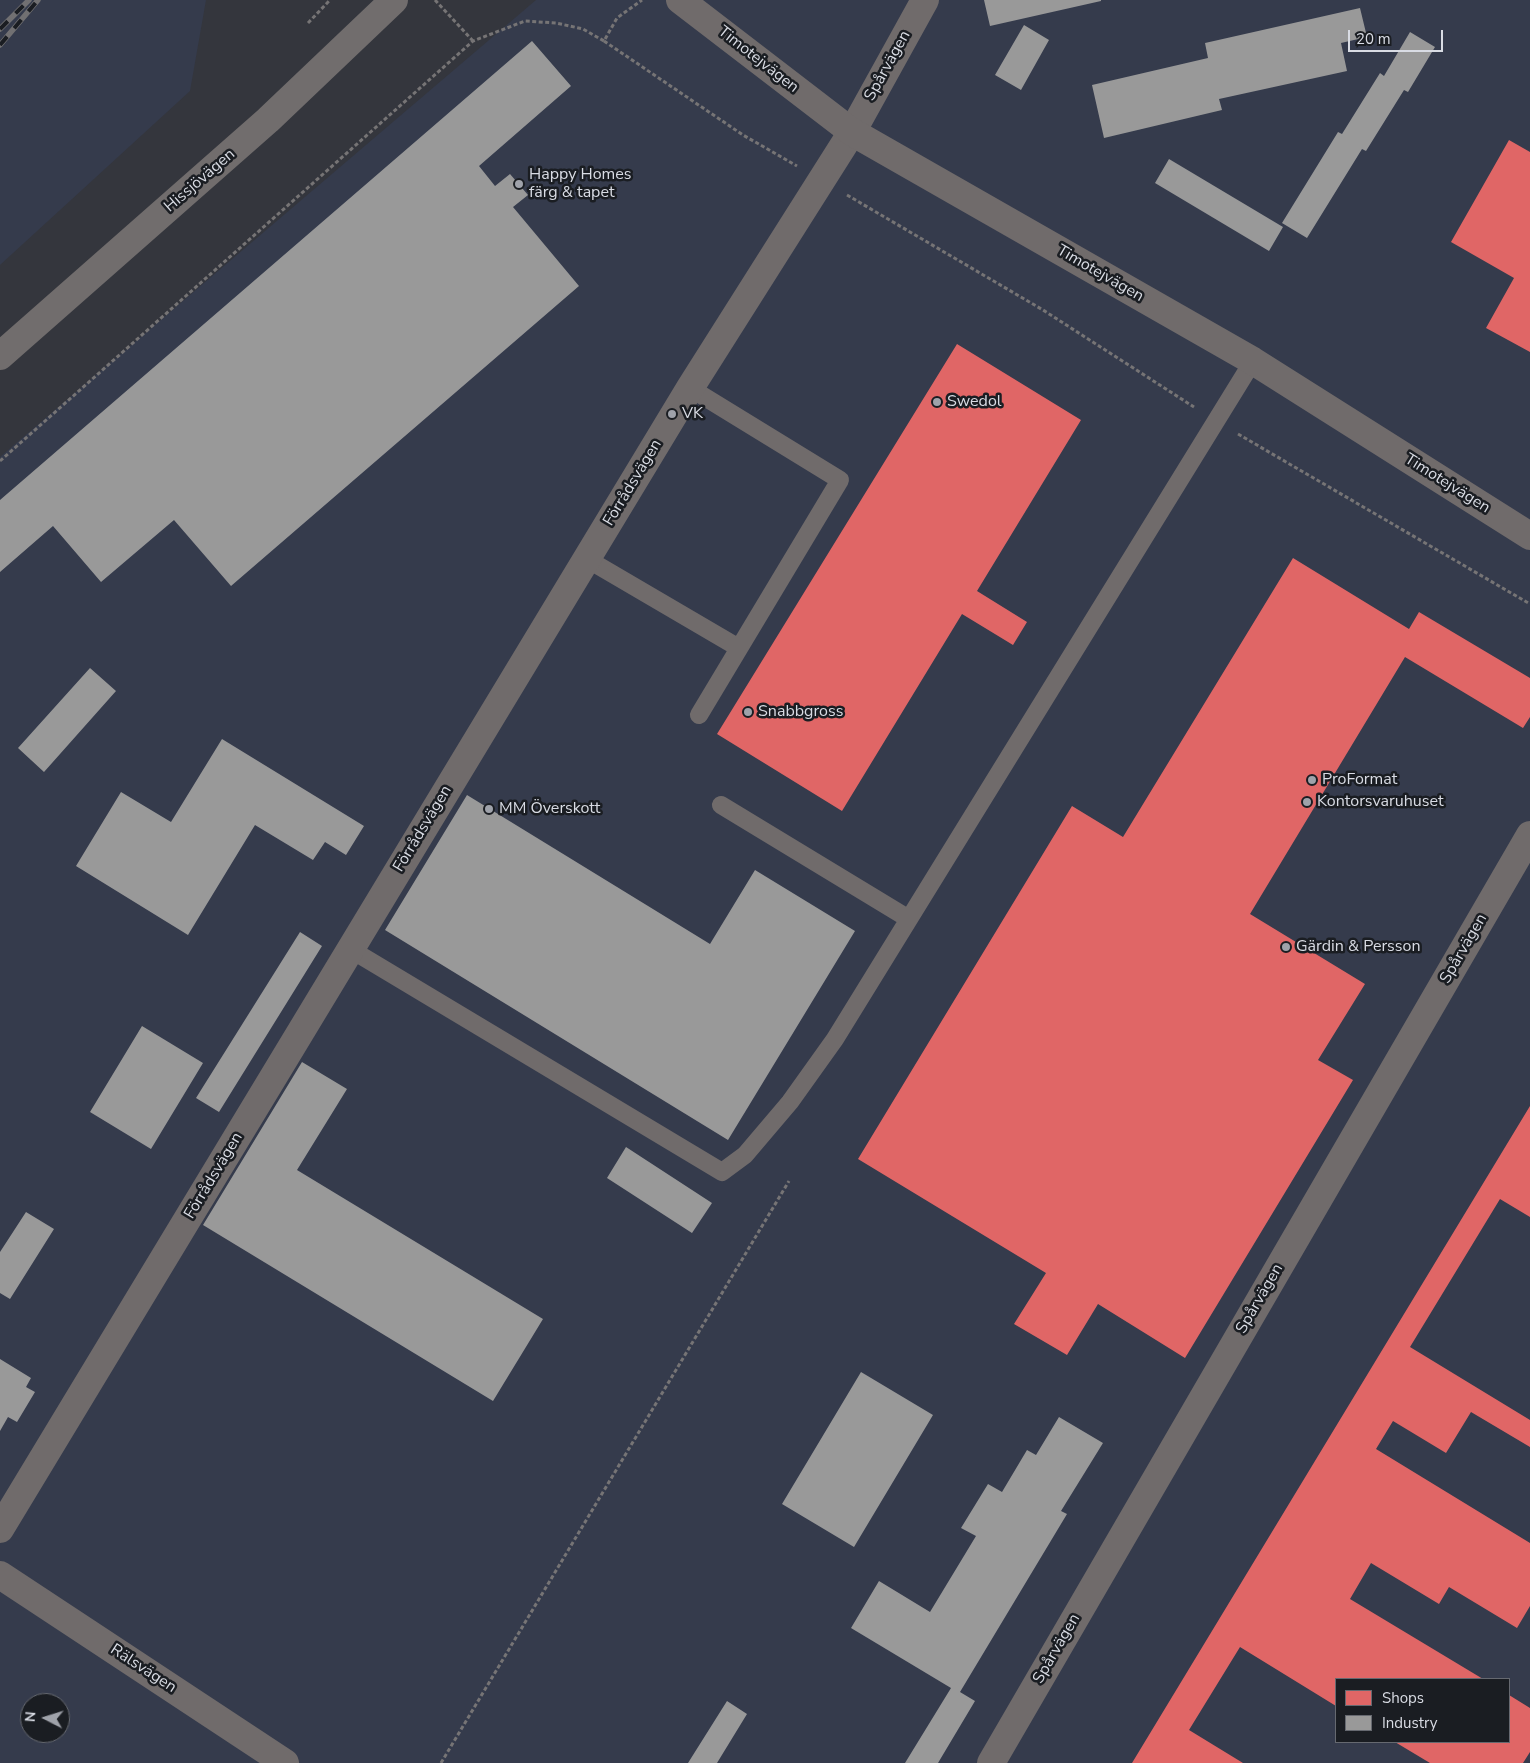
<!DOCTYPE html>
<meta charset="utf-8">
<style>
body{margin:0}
#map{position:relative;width:1530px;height:1763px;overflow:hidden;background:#34363d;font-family:"Nunito Sans",sans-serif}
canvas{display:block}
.legend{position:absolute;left:1335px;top:1678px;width:175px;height:65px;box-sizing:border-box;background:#1a1d22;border:1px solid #666970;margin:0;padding:6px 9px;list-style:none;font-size:15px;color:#d9dce4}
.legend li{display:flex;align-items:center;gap:10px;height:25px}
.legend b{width:25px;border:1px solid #666970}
.north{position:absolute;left:20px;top:1693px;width:50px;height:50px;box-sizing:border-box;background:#1a1d22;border:1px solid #666970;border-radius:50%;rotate:275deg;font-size:14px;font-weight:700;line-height:20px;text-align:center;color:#d9dce4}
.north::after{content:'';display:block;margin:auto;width:18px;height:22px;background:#9fa2aa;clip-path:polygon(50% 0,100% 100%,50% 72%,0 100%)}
.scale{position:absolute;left:1348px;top:30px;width:95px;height:22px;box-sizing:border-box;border:2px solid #d9dce4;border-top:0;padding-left:6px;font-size:15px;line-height:18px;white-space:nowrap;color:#d9dce4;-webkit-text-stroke:4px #1a1d22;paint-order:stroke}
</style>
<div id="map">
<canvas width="1530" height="1763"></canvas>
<ul class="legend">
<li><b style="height:14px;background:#e06666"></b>Shops</li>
<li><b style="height:14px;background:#999"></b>Industry</li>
</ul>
<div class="north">N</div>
<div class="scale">20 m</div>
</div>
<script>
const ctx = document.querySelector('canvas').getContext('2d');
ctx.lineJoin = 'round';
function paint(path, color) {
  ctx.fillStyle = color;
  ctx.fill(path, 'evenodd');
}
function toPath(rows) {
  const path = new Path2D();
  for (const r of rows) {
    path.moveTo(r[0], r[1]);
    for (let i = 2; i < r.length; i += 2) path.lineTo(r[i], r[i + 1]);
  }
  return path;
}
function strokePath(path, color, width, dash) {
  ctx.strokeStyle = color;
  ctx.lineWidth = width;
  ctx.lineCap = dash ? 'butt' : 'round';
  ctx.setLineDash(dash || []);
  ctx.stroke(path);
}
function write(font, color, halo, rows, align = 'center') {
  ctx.font = font + ' "Nunito Sans",sans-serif';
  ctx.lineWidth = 5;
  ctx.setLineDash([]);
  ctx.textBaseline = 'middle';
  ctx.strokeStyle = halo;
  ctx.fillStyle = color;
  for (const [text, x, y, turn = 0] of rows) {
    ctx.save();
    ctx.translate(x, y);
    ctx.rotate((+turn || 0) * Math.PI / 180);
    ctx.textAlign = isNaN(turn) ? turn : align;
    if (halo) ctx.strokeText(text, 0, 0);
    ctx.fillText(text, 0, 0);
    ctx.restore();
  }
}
paint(toPath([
 [0,0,206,0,190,91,0,265],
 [536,0,1530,0,1530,1763,0,1763,0,457],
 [1336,1679,1509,1679,1509,1742,1336,1742],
 [30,1703,60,1703,60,1733,30,1733]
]), '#353b4c');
paint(toPath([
 [1509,140,1530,152,1530,352,1486,328,1514,278,1451,242],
 [957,344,1081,420,977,591,1027,622,1013,645,962,614,842,811,717,734],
 [1293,558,1409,629,1419,612,1530,678,1530,717,1523,728,1405,657,1250,914,1365,984,1318,1060,1353,1080,1185,1358,1098,1304,1067,1355,1014,1324,1046,1273,858,1159,1072,806,1123,837],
 [1530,1106,1530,1217,1500,1199,1410,1347,1530,1420,1530,1447,1471,1412,1446,1453,1393,1421,1376,1449,1530,1543,1530,1606,1517,1628,1449,1587,1439,1604,1371,1563,1350,1599,1483,1679,1336,1679,1336,1706,1240,1647,1189,1730,1243,1763,1132,1763],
 [1509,1695,1530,1708,1530,1752,1523,1763,1430,1763,1395,1742,1509,1742]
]), '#e06666');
paint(toPath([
 [984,0,1101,0,1101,1,990,26],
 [1360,8,1367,37,1341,43,1347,71,1219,99,1222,110,1104,138,1092,85,1208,58,1205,43],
 [1024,25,1049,40,1021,90,995,75],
 [1410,32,1435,47,1408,92,1404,90,1366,151,1362,149,1307,238,1282,223,1338,132,1342,134,1380,73,1384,76],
 [532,41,571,86,479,166,495,186,510,174,528,195,513,207,579,286,231,586,174,520,101,582,53,526,0,572,0,500],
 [1169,159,1283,227,1269,251,1155,183],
 [90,668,116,691,44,772,18,748],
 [222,739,364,826,346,855,325,842,313,860,255,825,188,935,76,866,121,792,171,822],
 [467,795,710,944,755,870,855,931,728,1140,385,930],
 [300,932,322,946,219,1112,196,1098],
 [142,1026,203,1063,151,1149,90,1112],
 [302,1062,347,1089,297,1170,543,1319,493,1401,203,1225],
 [626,1147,712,1203,692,1233,607,1178],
 [26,1212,54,1229,10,1299,0,1293,0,1252],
 [0,1359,31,1378,26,1387,35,1392,17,1422,8,1417,0,1431],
 [861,1372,933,1415,854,1547,782,1504],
 [1059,1417,1103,1443,1061,1511,1067,1514,960,1692,975,1701,938,1763,905,1763,951,1688,851,1628,879,1581,930,1612,976,1536,961,1528,988,1484,1002,1492,1027,1450,1036,1455],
 [727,1701,747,1714,717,1763,688,1763]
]), '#999');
strokePath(toPath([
 [435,0,473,41],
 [308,23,330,0],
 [604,41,743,135,797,166],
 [847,195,1043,310,1194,407],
 [1238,434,1530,604],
 [0,461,473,41,525,21,556,23,583,29,604,41,617,18,642,0],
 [441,1763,789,1181]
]), '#767475', 3, [4, 2.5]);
strokePath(toPath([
 [690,388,840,480,699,715],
 [587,559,739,648],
 [721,805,909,919],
 [350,949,722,1172,745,1155,790,1102,835,1039,1253,361]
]), '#706b6b', 18);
strokePath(toPath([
 [0,1529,690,388,852,132,925,0],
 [0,1575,285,1763],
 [991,1763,1530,835]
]), '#706b6b', 28);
strokePath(toPath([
 [680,0,852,132,1253,361,1530,536]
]), '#706b6b', 28);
strokePath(toPath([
 [0,356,268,120,394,0]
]), '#716d6d', 28);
const rail = toPath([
 [0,29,29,0],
 [0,45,38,0]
]);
strokePath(rail, '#717072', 5.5);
strokePath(rail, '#1a1d22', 4, [11]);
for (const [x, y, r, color] of [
 [519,184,5,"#9fa2aa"],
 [937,402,5,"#9fa2aa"],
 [672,414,5,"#9fa2aa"],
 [748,712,5,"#9fa2aa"],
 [1312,780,5,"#9fa2aa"],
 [1307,802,5,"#9fa2aa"],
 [489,809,5,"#9fa2aa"],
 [1286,947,5,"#9fa2aa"]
]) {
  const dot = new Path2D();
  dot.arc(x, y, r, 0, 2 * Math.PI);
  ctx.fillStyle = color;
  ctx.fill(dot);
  strokePath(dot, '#1a1d22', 2);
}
write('16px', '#d9dce4', '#1a1d22', [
 ["Timotejvägen",758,60,38],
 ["Spårvägen",888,66,-61],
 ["Hissjövägen",200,181,-41],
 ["Timotejvägen",1100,274,30],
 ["Förrådsvägen",633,483,-59],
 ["Timotejvägen",1447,484,32],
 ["Förrådsvägen",423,829,-59],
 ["Spårvägen",1464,949,-60],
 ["Förrådsvägen",214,1176,-59],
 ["Spårvägen",1260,1299,-60],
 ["Spårvägen",1057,1649,-60],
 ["Rälsvägen",143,1669,33]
]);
write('16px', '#d9dce4', '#1a1d22', [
 ["Happy Homes",529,175],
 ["färg & tapet",529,193],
 ["Swedol",947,402],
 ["VK",682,414],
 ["Snabbgross",758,712],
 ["ProFormat",1322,780],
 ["Kontorsvaruhuset",1317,802],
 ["MM Överskott",499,809],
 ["Gärdin & Persson",1296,947]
], 'left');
</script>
